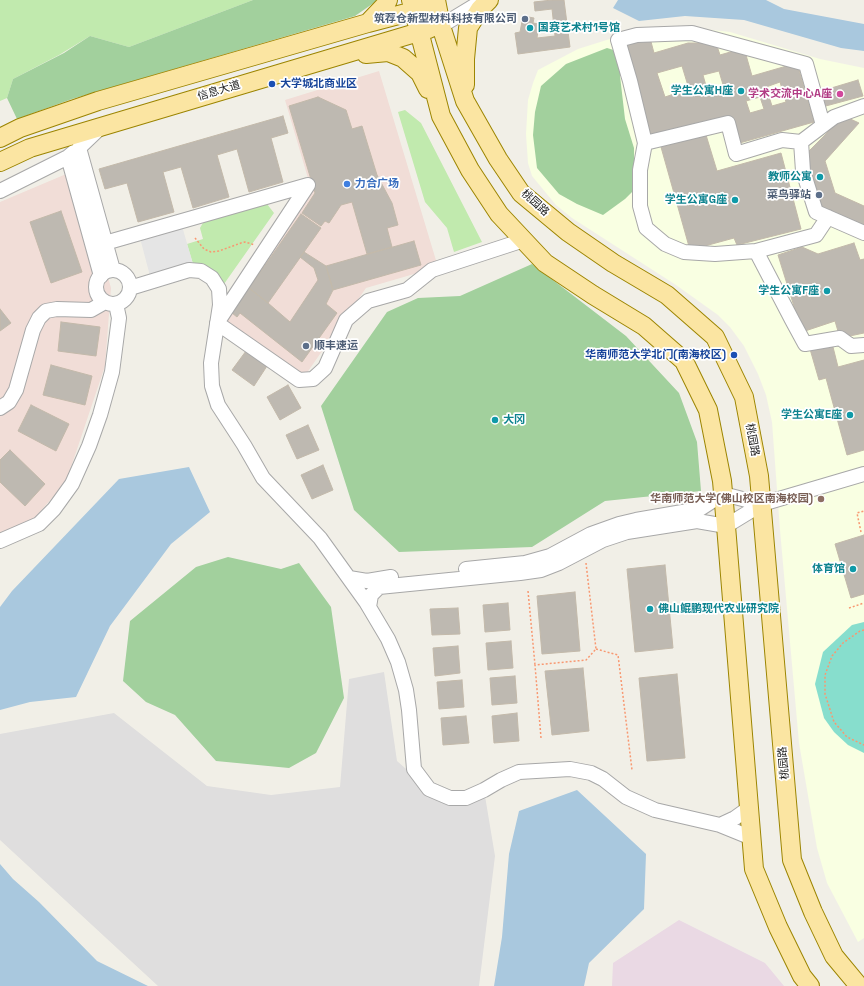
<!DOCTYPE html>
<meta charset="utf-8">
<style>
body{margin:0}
canvas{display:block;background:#f1efe7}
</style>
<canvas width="864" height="986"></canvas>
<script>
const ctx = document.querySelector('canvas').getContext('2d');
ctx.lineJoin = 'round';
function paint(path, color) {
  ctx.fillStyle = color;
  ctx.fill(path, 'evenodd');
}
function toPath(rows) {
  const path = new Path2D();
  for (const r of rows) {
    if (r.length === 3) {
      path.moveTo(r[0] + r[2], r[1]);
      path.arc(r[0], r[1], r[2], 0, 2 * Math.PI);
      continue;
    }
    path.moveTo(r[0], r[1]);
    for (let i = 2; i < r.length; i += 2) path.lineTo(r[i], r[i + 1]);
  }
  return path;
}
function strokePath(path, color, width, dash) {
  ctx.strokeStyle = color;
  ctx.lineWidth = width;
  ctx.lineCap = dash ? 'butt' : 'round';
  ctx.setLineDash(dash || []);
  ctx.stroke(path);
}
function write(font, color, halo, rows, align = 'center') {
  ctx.font = font + ' "Space Grotesk","Noto Sans SC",sans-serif';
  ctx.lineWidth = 3.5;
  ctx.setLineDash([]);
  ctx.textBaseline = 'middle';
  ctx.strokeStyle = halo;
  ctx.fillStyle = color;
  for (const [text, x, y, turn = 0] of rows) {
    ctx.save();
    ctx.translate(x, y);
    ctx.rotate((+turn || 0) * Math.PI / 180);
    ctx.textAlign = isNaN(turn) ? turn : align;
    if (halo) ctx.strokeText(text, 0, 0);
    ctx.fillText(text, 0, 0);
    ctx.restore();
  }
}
paint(toPath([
 [384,672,397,761,429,789,449,798,484,790,495,856,479,986,158,986,0,840,0,734,114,713,207,786,271,795,340,787,349,679]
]), '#dfdede');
paint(toPath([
 [379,71,438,267,366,288,304,377,222,319,312,192,285,100],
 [78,169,111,288,105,366,66,482,32,521,0,537,0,202]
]), '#f1ddd7');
paint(toPath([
 [679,920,765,963,784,986,612,986,613,963]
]), '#ead9e4');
paint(toPath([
 [695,28,730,32,820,59,864,68,864,938,858,942,827,883,817,848,799,743,780,530,772,422,766,395,758,374,744,346,730,327,718,315,676,285,572,218,556,205,532,176,528,163,526,134,528,100,533,83,538,70,578,49,632,32]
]), '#f9ffe2');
paint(toPath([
 [0,0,253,0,129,47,90,36,59,55,13,79,7,98,0,101],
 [405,110,421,123,482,242,454,252,447,228,425,202,398,112],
 [267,204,274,213,224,284,193,264,187,244,203,239,200,228,204,221]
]), '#c1eaae');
paint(toPath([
 [253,0,378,0,355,16,72,99,17,119,7,98,13,79,64,53,90,36,129,47],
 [607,48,620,52,620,76,625,119,634,148,634,190,625,199,603,215,577,204,559,194,537,168,533,135,535,112,541,86,566,64],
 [532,264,626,336,679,393,697,442,701,491,605,501,532,547,399,552,354,510,321,406,387,312,418,298,460,296],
 [228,557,281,569,299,563,331,607,344,698,316,753,289,768,216,761,175,715,146,702,123,681,130,621,196,567]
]), '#a2d09d');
paint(toPath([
 [864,622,864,753,848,745,834,732,824,718,815,684,823,652,852,625]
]), '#87decd');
paint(toPath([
 [182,226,193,264,150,276,140,238]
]), '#e5e5e5');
paint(toPath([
 [618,0,766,0,784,9,864,24,864,51,841,48,744,20,685,16,639,21,613,8],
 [189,467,210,512,171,544,110,626,76,697,30,702,0,710,0,607,12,591,119,479],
 [577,790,646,854,644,909,589,963,584,986,494,986,502,937,509,854,519,811],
 [0,864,13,879,39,902,97,961,148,986,0,986]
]), '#a9c8de');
const building = toPath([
 [552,0,564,0,570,47,518,54,515,33,520,32,523,16,534,18,533,23,539,24,537,38,555,36,552,9,535,11,534,2,552,0],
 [650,38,654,53,688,43,716,43,720,55,744,48,752,76,797,63,814,122,736,144,728,117,652,139,625,45,650,38],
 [682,66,689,89,665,97,657,73,682,66],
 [719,71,724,88,708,93,703,75,719,71],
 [780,82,786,102,772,106,766,87,780,82],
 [760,97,764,109,750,113,746,101,760,97],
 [858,80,863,96,822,107,818,92,858,80],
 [318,97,346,110,352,129,362,126,377,175,392,203,398,225,387,228,392,247,367,254,352,202,341,205,329,223,325,221,321,226,302,213,315,193,289,106,318,97],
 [283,116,288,133,271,138,283,182,249,192,237,149,217,155,229,197,193,208,181,167,163,172,174,212,138,222,127,183,105,189,99,169,283,116],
 [844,116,859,123,825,161,835,193,864,206,864,226,818,206,805,155,844,116],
 [706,135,717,171,781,153,801,229,737,245,734,238,690,250,661,147,706,135],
 [61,211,82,272,51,283,30,222,61,211],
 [301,214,321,228,268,303,249,288,301,214],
 [414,241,421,265,333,290,326,266,414,241],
 [854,243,860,260,864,259,864,333,840,338,835,321,802,332,778,255,802,247,818,254,854,243],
 [304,252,326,266,333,290,326,304,337,313,302,362,240,313,237,317,232,313,249,288,268,303,290,322,318,280,314,268,300,257,304,252],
 [0,309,11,323,0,331,0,309],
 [61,322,100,327,96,356,58,351,61,322],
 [832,343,838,367,864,360,864,450,847,455,826,378,819,380,810,349,832,343],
 [246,351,267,366,254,386,232,370,246,351],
 [51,365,92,376,85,405,43,395,51,365],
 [288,385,301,408,280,420,267,397,288,385],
 [31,405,69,424,56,451,18,431,31,405],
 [308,425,319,450,297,459,286,435,308,425],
 [10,450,45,484,25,506,0,482,0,460,10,450],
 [323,465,333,490,312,499,301,475,323,465],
 [864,535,864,594,851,598,835,544,864,535],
 [665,565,673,648,635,652,627,569,665,565],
 [575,592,580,651,542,654,537,596,575,592],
 [508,603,510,630,485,632,483,605,508,603],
 [458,608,460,634,432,635,430,609,458,608],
 [511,641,513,668,488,670,486,643,511,641],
 [458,646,460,673,435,676,433,648,458,646],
 [583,668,589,731,552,735,545,671,583,668],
 [677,674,685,758,647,761,639,678,677,674],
 [515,676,517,703,492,705,490,678,515,676],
 [462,680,464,707,439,709,437,682,462,680],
 [517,713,519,741,494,743,492,716,517,713],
 [466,716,469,743,443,745,441,718,466,716]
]);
paint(building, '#beb9b1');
strokePath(building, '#c3b9aa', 1);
const minor = toPath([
 [441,26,484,0],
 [864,106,834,117,801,142,803,171,816,212,864,233],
 [101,127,79,148,113,270],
 [801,142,782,140,736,154,728,123,645,143,640,170,640,206,646,228,665,244,684,252,715,254,756,251,816,235,828,217],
 [645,143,630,81,618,40,637,35,692,33,806,64,823,125],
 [68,157,101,276],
 [0,191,68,157,74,152],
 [105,243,308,185,217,323,299,380,313,379,325,368,346,320,368,301,407,290,432,270,524,240],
 [756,251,792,320,805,344,840,338,851,346,864,345],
 [113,287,17],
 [130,288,189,270,201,271,212,278,219,289,220,305,211,363,212,386,218,405,244,445,263,478,320,538,366,602,388,639,398,662,406,690,409,710,414,769,429,789,450,798,466,798,484,790,501,780,519,772,570,769,591,773,603,779,626,797,655,810,720,825,752,838],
 [0,408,9,402,16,390,33,330,39,318,46,311,57,309,91,310,105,302],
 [0,541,39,524,54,509,72,484,89,446,100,415,112,372,119,318,116,304],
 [466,569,525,563,550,556,591,534,619,524,636,520,700,509,723,494,762,504],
 [349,578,367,581,391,577],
 [369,607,371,595,379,587,520,573,541,570,559,563,603,540,627,532,697,521,726,526,762,504,864,474],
 [720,825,735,818,749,808]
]);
const major = toPath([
 [411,0,441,116,470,170,499,214,545,263,593,295,644,326,684,361,708,410,722,481,726,526,754,869,778,927,802,976,810,986],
 [436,0,441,26,465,101,498,159,521,193,568,232,613,263,667,295,715,337,744,397,759,476,792,860,813,912,834,956,859,986],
 [368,23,386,4,388,0],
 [366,54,388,52,403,58,420,73,428,89],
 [465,85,465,59,468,28,480,9,489,0],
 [0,138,20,128,98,101,368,23,425,8],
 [0,162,30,148,429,29]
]);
strokePath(minor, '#a8a8a8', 16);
strokePath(major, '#9c8502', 20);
strokePath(toPath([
 [195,238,204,249,211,252,219,251,241,243,245,242,255,245],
 [861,532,857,513,864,511],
 [528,591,535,665],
 [849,608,864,603],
 [864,630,860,631,843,643,832,656,825,675,825,694,834,722,847,737,864,745],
 [596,649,618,655,632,770],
 [541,738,535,665,586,660,596,649,586,563]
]), '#f89871', 1.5, [2, 2]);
strokePath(minor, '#fff', 14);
strokePath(major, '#fbe5a2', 18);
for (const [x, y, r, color] of [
 [525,19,4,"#5c6f8a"],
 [530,28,4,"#0f9aa8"],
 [272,84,4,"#1a4fb4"],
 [741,91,4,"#0f9aa8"],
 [840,94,4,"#d1479c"],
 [820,177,4,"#0f9aa8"],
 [347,184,4,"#3f7fe0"],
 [819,195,4,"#5c6f8a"],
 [735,200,4,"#0f9aa8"],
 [827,291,4,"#0f9aa8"],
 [306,346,4,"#5c6f8a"],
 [734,355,4,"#1a4fb4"],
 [850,415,4,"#0f9aa8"],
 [495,420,4,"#0f9aa8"],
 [821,499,4,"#8d6e63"],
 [853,569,4,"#0f9aa8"],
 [650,609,4,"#0f9aa8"]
]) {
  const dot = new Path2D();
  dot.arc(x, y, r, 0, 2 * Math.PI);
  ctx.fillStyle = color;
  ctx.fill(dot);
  strokePath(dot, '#fff', 1.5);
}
write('bold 11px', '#4e5e75', '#fff', [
 ["筑荐仓新型材料科技有限公司",517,19],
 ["菜鸟驿站",811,195],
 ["顺丰速运",314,346,"left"]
], 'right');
write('bold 11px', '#0d838f', '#fff', [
 ["国赛艺术村1号馆",538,28,"left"],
 ["学生公寓H座",733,91],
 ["教师公寓",812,177],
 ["学生公寓G座",727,200],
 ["学生公寓F座",819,291],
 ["学生公寓E座",842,415],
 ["大冈",503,420,"left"],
 ["体育馆",845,569],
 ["佛山鲲鹏现代农业研究院",658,609,"left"]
], 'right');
write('bold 11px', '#164399', '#fff', [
 ["大学城北商业区",280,84],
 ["华南师范大学北门(南海校区)",726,355,"right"]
], 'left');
write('11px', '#212121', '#fff', [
 ["信息大道",219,91,-17],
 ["桃园路",535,203,42],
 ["桃园路",752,440,79],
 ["桃园路",784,763,-95]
]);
write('bold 11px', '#b23c85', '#fff', [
 ["学术交流中心A座",832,94]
], 'right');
write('bold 11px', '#366cbe', '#fff', [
 ["力合广场",355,184]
], 'left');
write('bold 11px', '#785e54', '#fff', [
 ["华南师范大学(佛山校区南海校园)",813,499]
], 'right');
</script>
